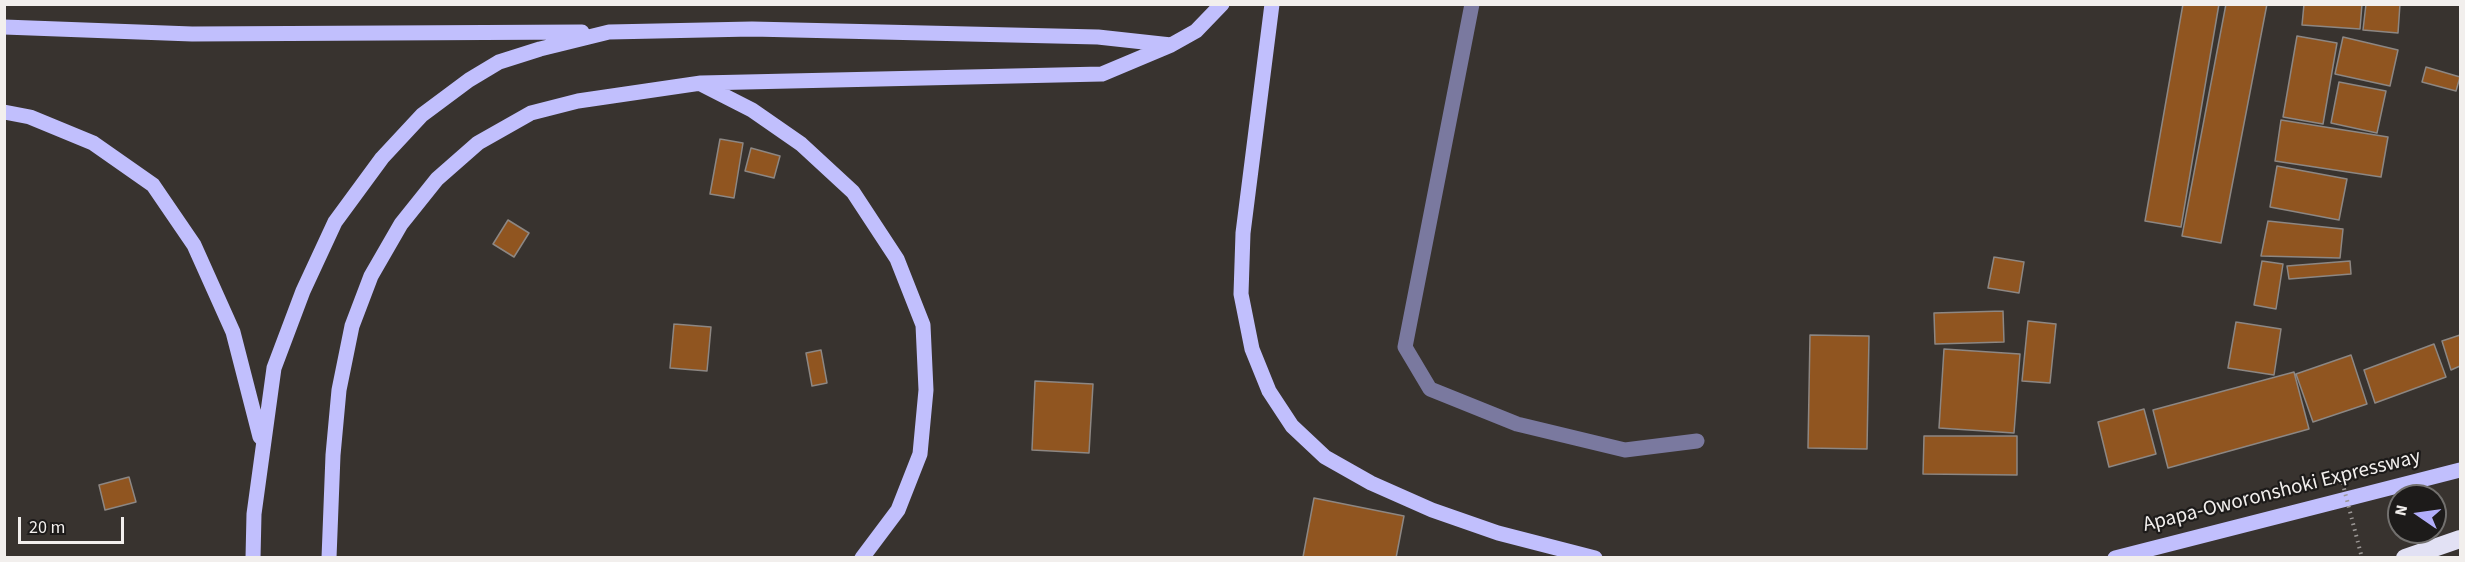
<!DOCTYPE html>
<style>
body{margin:0}
#map{position:relative;width:2465px;height:562px;overflow:hidden;background:#38332f;font-family:"Source Sans 3",sans-serif}
canvas{display:block}
.frame{position:absolute;inset:0;border:6px solid #f2efed;pointer-events:none}
.north{position:absolute;left:2387px;top:484px;width:60px;height:60px;box-sizing:border-box;background:#1d1b1a;border:2px solid #72706e;border-radius:50%;rotate:283deg;font-size:16px;font-weight:700;line-height:24px;text-align:center;color:#f2efed}
.north::after{content:'';display:block;margin:auto;width:21px;height:27px;background:#b1adfa;clip-path:polygon(50% 0,100% 100%,50% 72%,0 100%)}
.scale{position:absolute;left:18px;top:517px;width:106px;height:27px;box-sizing:border-box;border:3px solid #f2efed;border-top:0;padding-left:8px;font-size:18px;line-height:21px;white-space:nowrap;color:#f2efed;-webkit-text-stroke:4px #1d1b1a;paint-order:stroke}
</style>
<div id="map">
<canvas width="2465" height="562"></canvas>
<div class="frame"></div>
<div class="north">N</div>
<div class="scale">20 m</div>
</div>
<script>
const ctx = document.querySelector('canvas').getContext('2d');
ctx.lineJoin = 'round';
function paint(path, color) {
  ctx.fillStyle = color;
  ctx.fill(path, 'evenodd');
}
function toPath(rows) {
  const path = new Path2D();
  for (const r of rows) {
    path.moveTo(r[0], r[1]);
    for (let i = 2; i < r.length; i += 2) path.lineTo(r[i], r[i + 1]);
  }
  return path;
}
function strokePath(path, color, width, dash) {
  ctx.strokeStyle = color;
  ctx.lineWidth = width;
  ctx.lineCap = dash ? 'butt' : 'round';
  ctx.setLineDash(dash || []);
  ctx.stroke(path);
}
function write(font, color, halo, rows, align = 'center') {
  ctx.font = font + ' "Source Sans 3",sans-serif';
  ctx.lineWidth = 4.5;
  ctx.setLineDash([]);
  ctx.textBaseline = 'middle';
  ctx.strokeStyle = halo;
  ctx.fillStyle = color;
  for (const [text, x, y, turn = 0] of rows) {
    ctx.save();
    ctx.translate(x, y);
    ctx.rotate((+turn || 0) * Math.PI / 180);
    ctx.textAlign = isNaN(turn) ? turn : align;
    if (halo) ctx.strokeText(text, 0, 0);
    ctx.fillText(text, 0, 0);
    ctx.restore();
  }
}
const building = toPath([
 [2183,4,2219,4,2181,227,2145,221,2183,4],
 [2226,4,2267,4,2221,243,2182,236,2226,4],
 [2304,4,2362,4,2360,29,2302,25,2304,4],
 [2366,4,2400,4,2398,33,2363,30,2366,4],
 [2297,36,2337,43,2323,124,2283,117,2297,36],
 [2343,37,2398,50,2390,86,2335,74,2343,37],
 [2426,67,2460,77,2456,91,2422,82,2426,67],
 [2339,82,2386,91,2377,133,2331,123,2339,82],
 [2281,120,2388,137,2381,177,2275,161,2281,120],
 [720,139,743,143,734,198,710,194,720,139],
 [751,148,780,156,774,178,745,171,751,148],
 [2277,166,2347,179,2339,220,2270,207,2277,166],
 [508,220,529,233,514,257,493,244,508,220],
 [2268,221,2343,229,2340,258,2261,256,2268,221],
 [1994,257,2024,262,2019,293,1988,288,1994,257],
 [2262,261,2283,264,2276,309,2254,305,2262,261],
 [2350,261,2351,274,2289,279,2287,266,2350,261],
 [2003,311,2004,342,1935,344,1934,313,2003,311],
 [2028,321,2056,324,2050,383,2022,381,2028,321],
 [2236,322,2281,329,2274,375,2228,368,2236,322],
 [674,324,711,327,707,371,670,368,674,324],
 [1810,335,1869,336,1867,449,1808,448,1810,335],
 [2460,335,2460,366,2451,370,2442,341,2460,335],
 [2434,344,2446,377,2375,403,2364,370,2434,344],
 [1944,349,2020,354,2014,433,1939,428,1944,349],
 [821,350,827,383,812,386,806,353,821,350],
 [2351,355,2367,404,2313,422,2296,374,2351,355],
 [2294,372,2309,429,2168,468,2153,410,2294,372],
 [1035,381,1093,384,1089,453,1032,450,1035,381],
 [2144,409,2156,454,2109,467,2098,422,2144,409],
 [1924,436,2017,436,2017,475,1923,474,1924,436],
 [129,477,136,502,105,510,99,485,129,477],
 [1314,498,1404,516,1396,558,1303,557,1314,498]
]);
paint(building, '#905520');
strokePath(building, '#8d8783', 1.5);
strokePath(toPath([
 [1472,4,1405,347,1430,389,1517,424,1625,450,1697,441]
]), '#7a799f', 15);
strokePath(toPath([
 [1272,4,1243,233,1241,294,1252,349,1269,391,1292,426,1325,457,1371,483,1432,510,1498,533,1595,558],
 [4,27,192,34,582,32],
 [703,85,752,110,801,144,853,192,897,259,923,325,926,390,920,454,898,510,862,558],
 [4,112,30,117,93,143,153,185,194,245,233,332,260,437],
 [253,558,254,514,274,368,303,291,335,222,382,158,422,115,469,80,499,62,540,49,609,32,752,29,1098,37,1171,45],
 [329,558,333,455,339,390,352,326,371,276,401,224,437,179,478,143,531,113,578,101,701,83,1102,74,1171,45,1196,31,1222,4],
 [2115,558,2460,470]
]), '#c1bffd', 15);
strokePath(toPath([
 [2405,558,2460,539]
]), '#e2e1f4', 18);
strokePath(toPath([
 [2341,477,2362,558]
]), '#9c9896', 4, [1.5, 4.5]);
write('21px', '#f2efed', '#1d1b1a', [
 ["Apapa-Oworonshoki Expressway",2282,492,-14]
]);
</script>
